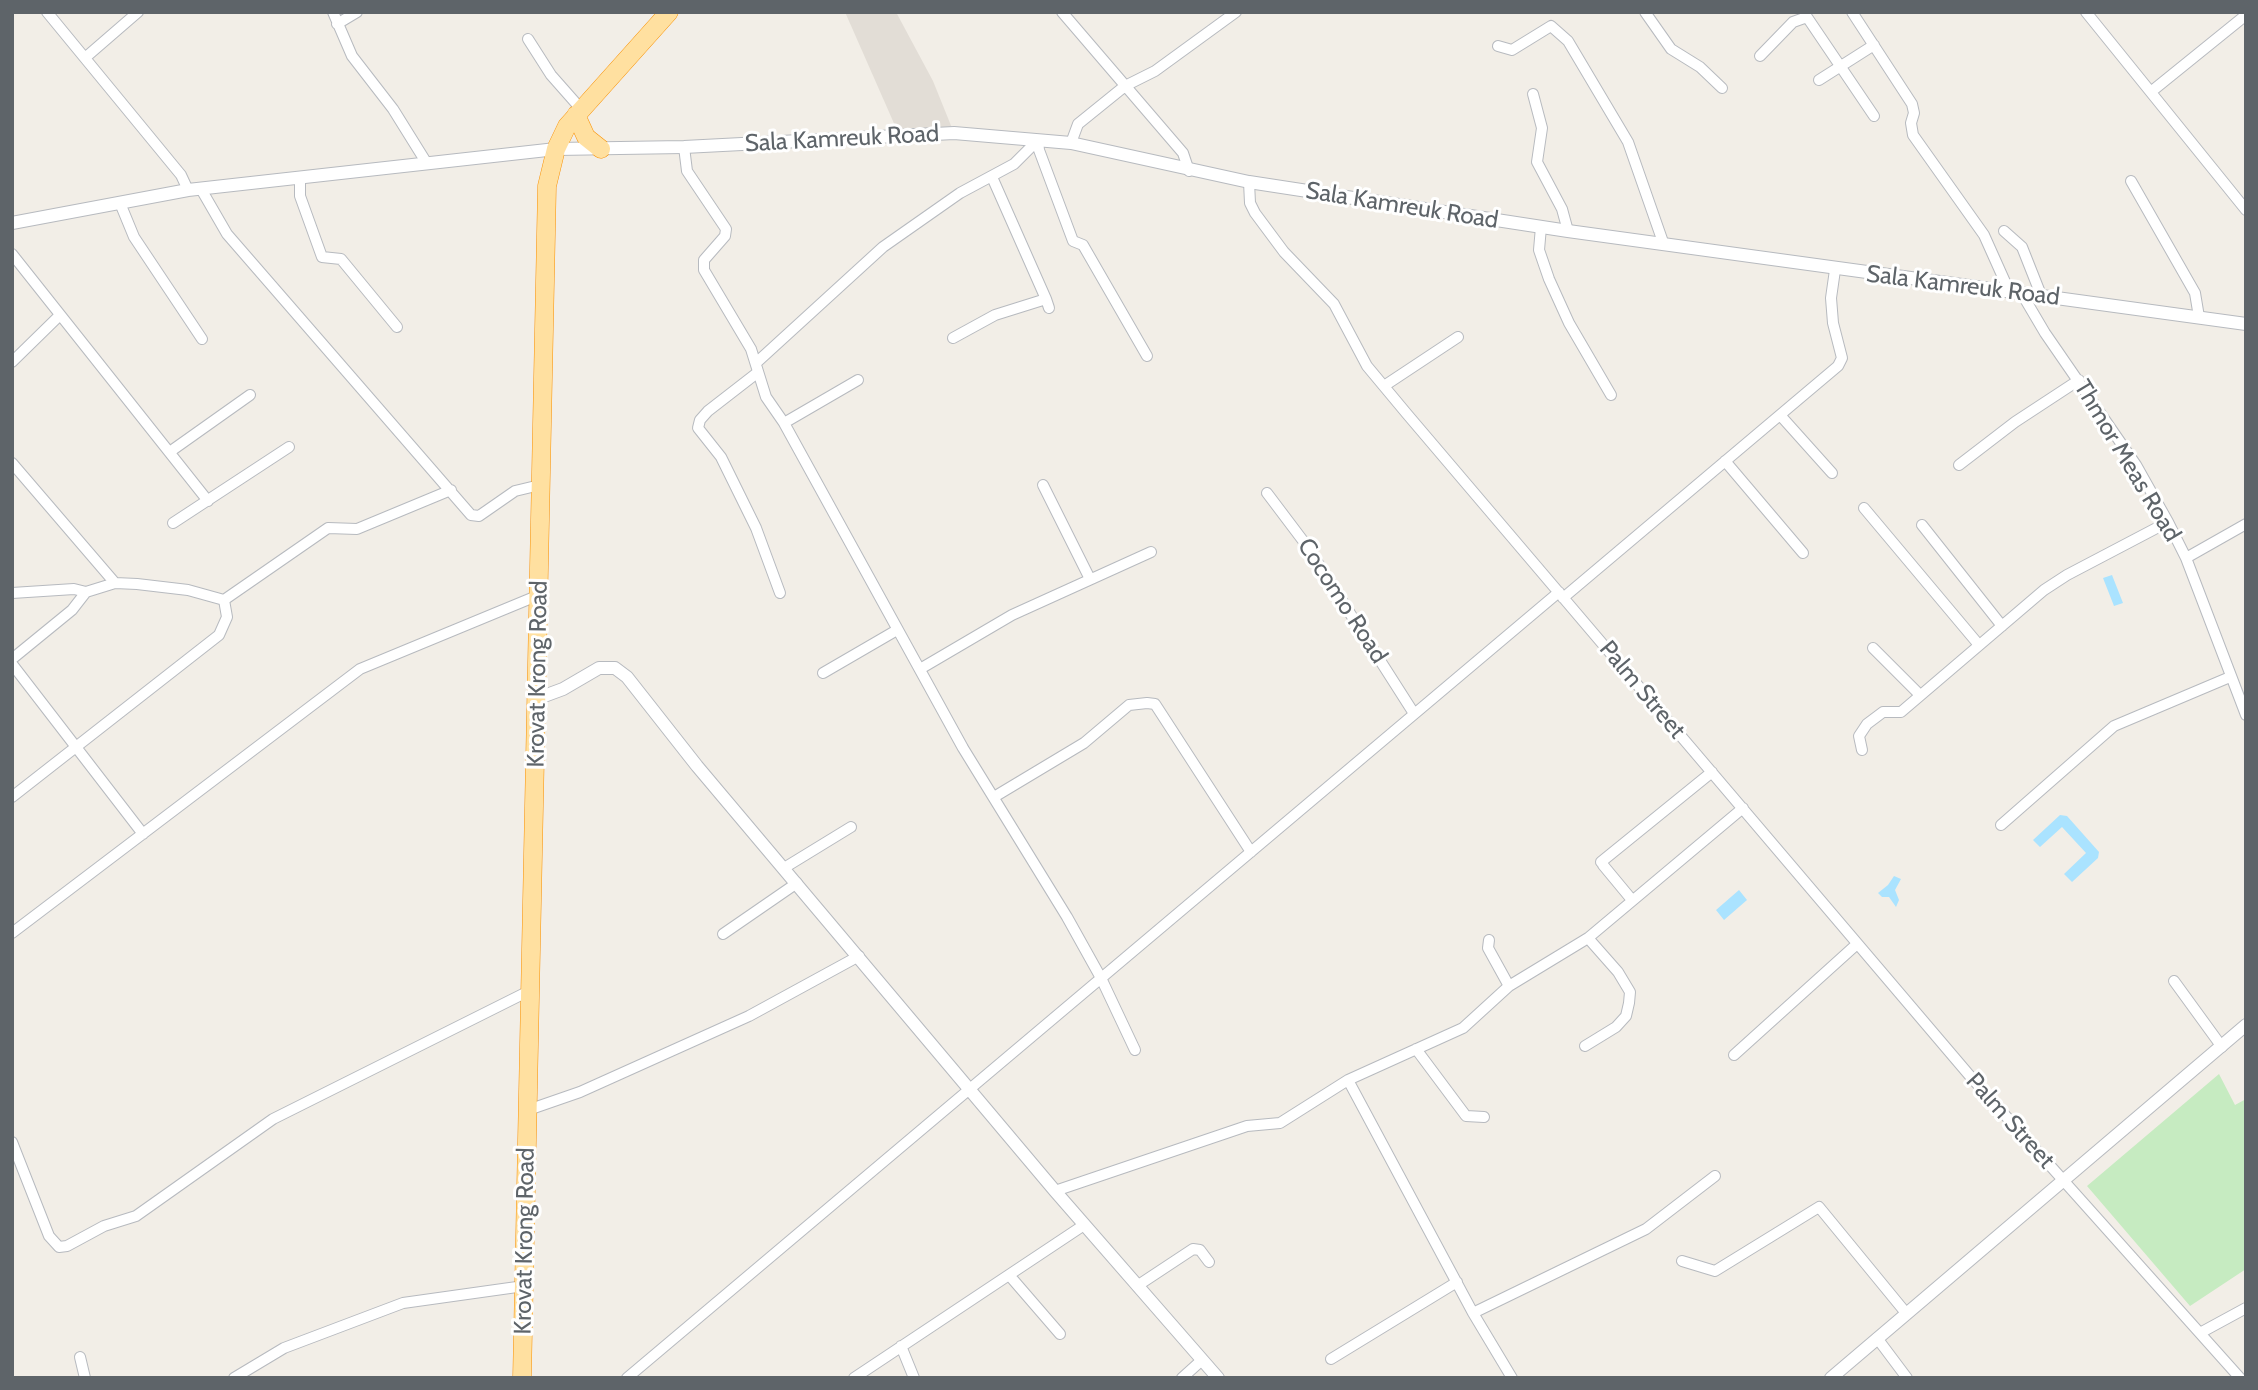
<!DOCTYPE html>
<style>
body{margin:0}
#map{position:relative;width:2258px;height:1390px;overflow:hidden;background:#f2eee7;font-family:Cabin,sans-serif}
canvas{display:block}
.frame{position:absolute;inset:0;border:14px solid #5e6469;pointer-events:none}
</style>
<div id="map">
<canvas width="2258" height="1390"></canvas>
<div class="frame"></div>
</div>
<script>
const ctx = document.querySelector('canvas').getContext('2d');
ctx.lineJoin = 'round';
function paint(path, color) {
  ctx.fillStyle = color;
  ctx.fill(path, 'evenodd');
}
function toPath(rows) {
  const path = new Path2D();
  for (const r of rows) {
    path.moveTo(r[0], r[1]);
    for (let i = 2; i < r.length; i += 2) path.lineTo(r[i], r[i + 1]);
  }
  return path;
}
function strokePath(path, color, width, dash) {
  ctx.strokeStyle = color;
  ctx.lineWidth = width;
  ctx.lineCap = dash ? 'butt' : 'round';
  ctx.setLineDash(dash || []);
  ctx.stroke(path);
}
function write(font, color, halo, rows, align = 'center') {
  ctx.font = font + ' Cabin,sans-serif';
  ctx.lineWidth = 6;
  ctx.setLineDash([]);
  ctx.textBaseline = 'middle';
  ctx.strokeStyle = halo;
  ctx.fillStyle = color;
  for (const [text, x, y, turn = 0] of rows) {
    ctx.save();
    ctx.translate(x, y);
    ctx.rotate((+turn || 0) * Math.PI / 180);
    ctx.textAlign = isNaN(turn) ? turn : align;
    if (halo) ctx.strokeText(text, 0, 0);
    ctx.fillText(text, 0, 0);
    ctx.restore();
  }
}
paint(toPath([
 [845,12,896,12,933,81,954,133,900,137]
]), '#e2ddd6');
paint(toPath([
 [2219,1074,2235,1105,2246,1099,2246,1269,2190,1306,2087,1186]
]), '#c6ebc1');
paint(toPath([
 [2112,575,2123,603,2114,606,2103,578],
 [2060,815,2067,816,2099,852,2098,858,2072,882,2064,874,2086,853,2062,827,2040,847,2033,840],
 [1894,876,1901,879,1895,890,1899,900,1896,907,1889,897,1882,897,1878,893,1888,885],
 [1739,890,1747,900,1724,920,1716,910]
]), '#aae3ff');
const minor = toPath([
 [47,12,181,175,188,190],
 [333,12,352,56,393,109,426,162],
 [1062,12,1183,153,1189,171],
 [1645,12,1671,49,1700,67,1722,88],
 [1852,12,1912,104,1914,113,1911,123,1913,135,1984,235,2010,293],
 [2086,12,2246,210],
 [337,24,357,12],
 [528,39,551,75,581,109],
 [1498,46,1512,50,1551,26,1568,41,1628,142,1664,245],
 [1760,56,1793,22,1807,17,1874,116],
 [86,57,138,12],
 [1819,80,1874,45],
 [2152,91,2246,15],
 [1533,94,1542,128,1537,162,1562,209,1568,231],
 [1038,140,1039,150,1073,241,1083,245,1147,356],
 [1071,143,1078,124,1125,86,1155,71,1236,12],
 [684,147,687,171,726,229,725,236,704,260,704,270,751,349,766,397,784,423,963,748,1067,917,1101,978,1135,1050],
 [300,177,300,196,322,257,341,259,397,327],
 [992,177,1046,299],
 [2131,181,2195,293,2199,317],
 [1249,182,1250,203,1255,213,1284,252,1334,304,1367,366,1407,414,1970,1076,2240,1378],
 [201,189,227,234,471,515,479,516,515,491,540,485],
 [120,203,134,237,202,339],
 [1541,227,1539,250,1549,279,1569,323,1611,395],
 [2004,231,2022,247,2041,295],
 [12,254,208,501],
 [2022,294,2045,333,2136,465,2168,522,2186,558,2246,715],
 [953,338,995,315,1046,299,1049,308],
 [12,362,59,316],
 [756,363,883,247,960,193,1014,164,1038,140],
 [757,373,708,411,700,420,698,428,721,457,756,528,780,593],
 [1384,386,1458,337],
 [1780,415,1832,473],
 [784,423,858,380],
 [171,451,250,395],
 [1725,461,1803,553],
 [12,463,115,583],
 [1959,465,2015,422,2079,380],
 [1043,485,1090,579],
 [1267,493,1307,546,1413,712],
 [1864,508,1979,645],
 [173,523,289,447],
 [1922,525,2002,626],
 [2186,558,2246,524],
 [12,593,74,589,86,592,115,583,137,584,188,590,224,600,227,617,219,635,12,797],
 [1563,598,1838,366,1842,358,1833,323,1831,298,1835,270],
 [224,600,328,528,357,529,451,490],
 [1873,648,1920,695],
 [12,659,72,610,86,592],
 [12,664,143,834],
 [920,669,1012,615,1151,552],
 [823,673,897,630],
 [1862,750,1859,736,1867,724,1883,712,1901,712,2044,590,2067,575,2168,522],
 [994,797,1084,743,1129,705,1147,703,1155,704,1251,852],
 [2001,825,2114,726,2230,677],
 [1601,862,1712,772],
 [1603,865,1632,900],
 [784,868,851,827],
 [12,933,360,669,539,595],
 [723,934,797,883],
 [1489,940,1488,948,1509,986],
 [2174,981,2222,1047],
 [1585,1046,1616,1027,1626,1016,1629,1003,1630,992,1618,972,1588,938],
 [1416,1049,1466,1116,1484,1117],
 [1734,1055,1857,944],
 [1348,1080,1473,1313,1512,1378],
 [528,1110,580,1092,749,1016,859,956],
 [12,1142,49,1236,59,1247,67,1246,104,1226,136,1216,273,1119,529,991],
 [1055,1191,1247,1126,1280,1123,1348,1080,1463,1028,1509,986,1588,938,1743,808],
 [1682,1261,1715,1271,1819,1207,1906,1313],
 [1009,1275,1060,1334],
 [1137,1286,1193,1249,1200,1250,1209,1262],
 [1473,1313,1646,1229,1715,1176],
 [2200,1333,2246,1308],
 [1877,1338,1907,1378],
 [901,1346,914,1378],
 [80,1357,85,1378],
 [1331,1359,1457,1282],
 [234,1378,284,1348,403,1303,524,1286],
 [627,1378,1559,592],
 [854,1378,1084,1225],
 [1182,1378,1202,1360]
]);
const tertiary = toPath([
 [12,223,188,190,556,149,684,147,954,133,1071,143,1249,182,1568,231,2246,324],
 [536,699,563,689,599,668,615,668,627,677,697,766,1055,1191,1218,1378],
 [1831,1378,2246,1025]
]);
const trunk = toPath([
 [576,115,586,137,601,149],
 [522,1378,547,186,556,149,567,126,669,12]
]);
strokePath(minor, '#b7babf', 12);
strokePath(tertiary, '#b7babf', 14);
strokePath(trunk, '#f99000', 19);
strokePath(minor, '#fff', 10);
strokePath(tertiary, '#fff', 12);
strokePath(trunk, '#ffe0a0', 18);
write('24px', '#5e6469', '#fff', [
 ["Sala Kamreuk Road",842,139,-3],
 ["Sala Kamreuk Road",1402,206,9],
 ["Sala Kamreuk Road",1963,286,7],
 ["Thmor Meas Road",2127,461,59],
 ["Cocomo Road",1342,601,57],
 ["Krovat Krong Road",538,674,-89],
 ["Palm Street",1642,690,50],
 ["Palm Street",2010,1121,48],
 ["Krovat Krong Road",525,1241,-89]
]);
</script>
